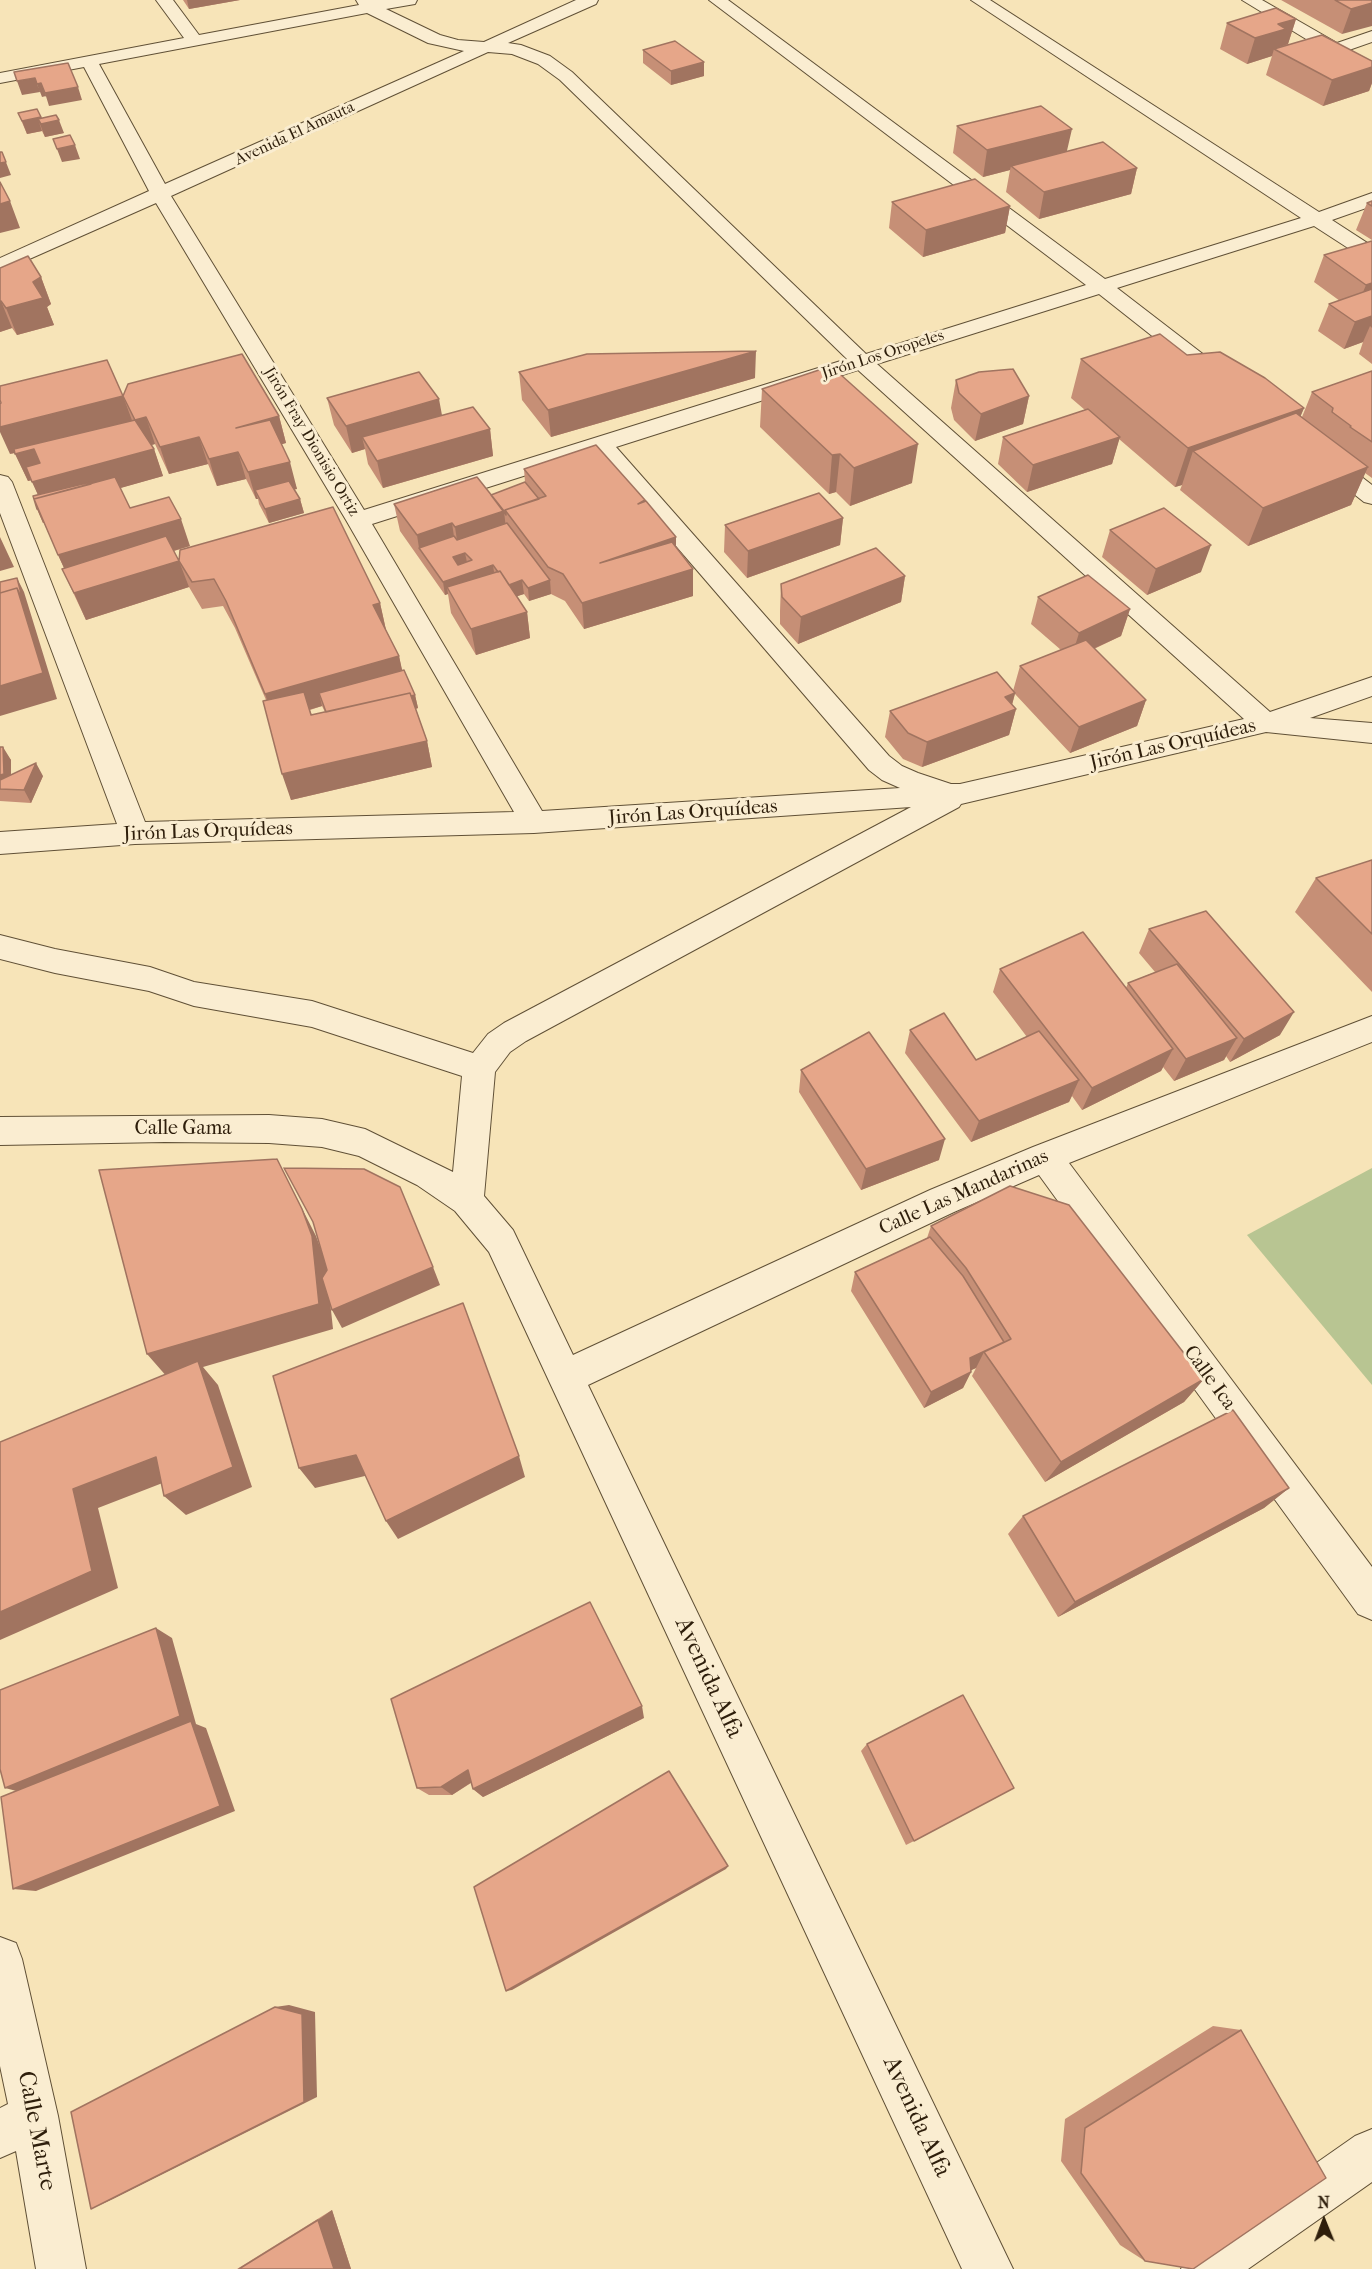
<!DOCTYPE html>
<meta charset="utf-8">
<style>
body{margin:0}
#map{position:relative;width:1372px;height:2269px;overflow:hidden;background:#f7e4b8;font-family:"IM FELL French Canon",serif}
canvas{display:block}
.north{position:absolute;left:1294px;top:2191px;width:60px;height:60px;-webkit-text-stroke:4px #faedd1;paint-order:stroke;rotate:359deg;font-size:16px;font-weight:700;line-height:24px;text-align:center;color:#2e1e0b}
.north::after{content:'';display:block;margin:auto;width:21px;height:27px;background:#2e1e0b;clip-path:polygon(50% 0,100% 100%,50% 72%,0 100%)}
</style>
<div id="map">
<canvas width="1372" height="2269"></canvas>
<div class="north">N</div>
</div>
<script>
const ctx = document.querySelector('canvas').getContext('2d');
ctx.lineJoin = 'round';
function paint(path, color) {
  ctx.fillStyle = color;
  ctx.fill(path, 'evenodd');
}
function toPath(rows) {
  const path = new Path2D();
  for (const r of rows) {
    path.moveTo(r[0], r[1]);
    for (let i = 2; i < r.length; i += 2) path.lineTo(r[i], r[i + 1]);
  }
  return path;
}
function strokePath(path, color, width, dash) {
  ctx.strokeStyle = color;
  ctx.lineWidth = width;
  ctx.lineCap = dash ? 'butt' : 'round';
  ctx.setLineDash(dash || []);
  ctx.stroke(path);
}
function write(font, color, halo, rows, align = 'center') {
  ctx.font = font + ' "IM FELL French Canon",serif';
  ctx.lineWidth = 6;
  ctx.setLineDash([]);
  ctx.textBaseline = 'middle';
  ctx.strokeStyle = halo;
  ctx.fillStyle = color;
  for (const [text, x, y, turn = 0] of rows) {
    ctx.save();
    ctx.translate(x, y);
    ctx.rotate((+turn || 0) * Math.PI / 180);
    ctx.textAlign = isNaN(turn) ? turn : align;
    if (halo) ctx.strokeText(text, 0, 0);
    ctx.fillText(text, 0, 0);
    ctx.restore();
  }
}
paint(toPath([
 [1372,1168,1372,1385,1247,1235]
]), '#b8c592');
const minor = toPath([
 [156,0,173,0,199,35,359,5,356,0,417,0,415,4,386,9,440,35,458,40,484,42,576,0,598,0,596,4,508,43,521,45,550,56,572,72,866,354,1086,285,709,0,728,0,1105,279,1301,218,971,0,990,0,1319,212,1372,193,1372,206,1332,220,1372,246,1372,261,1365,259,1314,226,1117,288,1234,378,1237,383,1234,388,1226,390,1218,388,1099,294,877,364,1270,712,1372,677,1372,696,1310,718,1372,723,1372,743,1266,732,961,804,959,807,526,1041,510,1052,495,1072,484,1196,513,1230,573,1355,930,1190,1033,1147,1372,1016,1372,1042,1069,1163,1372,1567,1372,1620,1358,1614,1039,1175,954,1212,588,1385,1013,2269,962,2269,489,1252,455,1211,417,1185,359,1156,322,1147,269,1143,165,1142,0,1145,0,1117,269,1115,322,1119,365,1129,453,1172,462,1076,312,1027,194,1006,149,991,55,973,0,959,0,935,55,949,150,967,194,982,312,1001,473,1053,488,1034,504,1023,911,807,534,833,135,844,0,854,0,832,117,824,0,513,0,475,8,477,12,482,145,822,514,812,346,520,156,203,0,272,0,258,149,191,84,67,0,83,0,73,184,38,156,0],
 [367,13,428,43,464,51,165,184,99,64,367,13],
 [488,52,512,54,538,64,560,80,847,359,364,510,171,196,488,52],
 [858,370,1244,719,960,784,951,784,918,773,902,766,889,756,616,447,858,370],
 [596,453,869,770,882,780,900,788,542,811,372,524,596,453],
 [1242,0,1262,0,1337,43,1372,31,1372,42,1349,50,1372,63,1372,75,1329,53,1242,0],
 [1324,452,1332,454,1372,485,1372,504,1364,502,1316,464,1312,459,1316,454,1324,452],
 [0,1937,16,1943,22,1959,58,2116,86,2269,36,2269,16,2151,0,2158,0,2108,8,2104,0,2066,0,1937],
 [1372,2129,1372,2182,1248,2269,1181,2269,1189,2252,1355,2136,1372,2129]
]);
strokePath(minor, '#605036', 2);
paint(minor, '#faedd1');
paint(toPath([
 [183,0,240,0,189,9],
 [1281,0,1372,0,1342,34],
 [1296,19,1288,44,1372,61,1372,83,1369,91,1323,106,1266,75,1272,56,1247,64,1220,49,1227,23],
 [643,50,704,62,704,76,671,85,643,63],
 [18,113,42,118,64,133,45,137,42,131,27,134],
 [957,126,1137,168,1131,194,1039,219,1006,192,1010,170,983,177,953,153],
 [1372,201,1372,240,1356,230,1367,203],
 [892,202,1010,206,1005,233,923,257,889,228],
 [1372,241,1372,364,1359,354,1363,342,1344,349,1318,331,1329,304,1340,301,1314,282,1324,255],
 [0,268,41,277,51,304,47,307,54,325,17,335,12,328,0,332],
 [1187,355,1304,408,1300,416,1302,417,1312,392,1372,371,1372,478,1365,473,1351,505,1248,546,1180,490,1182,485,1175,487,1119,439,1112,464,1027,492,998,464,1003,437,1085,410,1071,398,1081,359],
 [519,372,755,378,551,437,522,400],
 [956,380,1029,396,1023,424,975,441,954,420,951,408],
 [762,389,912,483,850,506,836,492,829,494,760,427],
 [123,396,279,416,286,443,281,444,297,489,294,489,300,499,304,513,269,523,259,504,258,499,256,499,246,479,217,486,208,464,169,474,155,444,151,445,154,449,163,476,120,488,130,508,190,546,174,551,179,561,380,603,386,630,399,656,402,671,415,695,418,708,416,709,427,741,432,767,291,800,266,700,235,628,223,606,202,609,189,587,86,620,62,569,64,568,44,523,43,523,37,509,38,495,32,480,28,481,15,453,10,454],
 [322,706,325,712,312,715,310,710],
 [327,398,442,415,490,429,493,456,383,488,368,464,365,449,352,453,334,425],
 [524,469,645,502,676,537,676,547,693,596,584,629,565,601,551,594,529,601,524,594,517,596,527,612,530,638,476,655,451,613,448,594,445,595,400,531,394,504,491,495,525,482],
 [843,518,840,545,747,578,724,552,725,525],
 [1110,530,1201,572,1147,595,1102,557],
 [905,576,901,602,798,644,780,624,780,611,781,584],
 [1038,597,1130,609,1121,636,1094,649,1146,700,1137,726,1070,753,1015,694,1012,705,1016,709,1009,735,922,767,903,759,885,737,890,711,1013,691,1020,666,1061,650,1031,624],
 [0,747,11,760,11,775,43,776,31,803,0,801],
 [1372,860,1372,992,1295,912,1316,878],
 [1149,929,1280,1035,1230,1062,1226,1056,1224,1060,1174,1081,1163,1067,1161,1071,1082,1110,1072,1096,1069,1102,971,1142,905,1053,910,1030,976,1060,1027,1037,993,992,1000,969,1126,988,1128,983,1155,972,1139,953],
 [801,1070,939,1160,861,1190,799,1092],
 [931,1226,1204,1379,1184,1402,1045,1482,972,1376,976,1368,971,1370,971,1372,963,1388,924,1408,851,1291,855,1272,927,1238],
 [1289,1488,1264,1508,1058,1617,1008,1534,1023,1516],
 [644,1718,483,1797,473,1789,471,1783,452,1795,429,1795,417,1788],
 [867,1744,914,1841,906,1845,861,1751],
 [1213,2026,1241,2030,1145,2261,1120,2245,1061,2161,1065,2119],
 [332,2210,351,2269,237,2269]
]), '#c68f76');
paint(toPath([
 [187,0,240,0,189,9],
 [1372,3,1372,26,1342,34,1351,9],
 [1296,19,1288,44,1274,49,1272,56,1247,64,1255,38,1278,24],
 [704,62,704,76,671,85,671,71],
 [1372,67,1372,83,1369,91,1323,106,1332,80],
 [35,78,40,92,22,95,17,81],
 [41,83,46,96,42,97,37,84],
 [78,87,82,100,49,106,45,93],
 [41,117,43,123,59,120,64,133,45,137,38,119,42,131,27,134,22,121],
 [1072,129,1066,155,1011,166,1010,170,983,177,987,150],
 [75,145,80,159,62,162,57,149],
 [2,152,11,175,0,178,0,163],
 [1137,168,1131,194,1039,219,1044,192],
 [10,201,20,228,0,233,0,204],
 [1010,206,1005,233,923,257,926,230],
 [41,277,51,304,47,307,54,325,17,335,6,308,33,282],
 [1372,283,1372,306,1355,311,1366,285],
 [0,301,1,301,12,328,0,332],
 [1372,316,1372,328,1370,326,1363,342,1344,349,1355,322],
 [756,351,755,378,551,437,548,410],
 [123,396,133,423,10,454,0,432,0,427],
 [1029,396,1023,424,975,441,981,414],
 [439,399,444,426,362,437,365,449,352,453,346,426],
 [1304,408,1288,447,1193,451,1182,485,1175,487,1188,448],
 [279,416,286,443,244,455,236,428],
 [146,417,155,444,145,447,135,420],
 [490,429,493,456,383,488,377,461],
 [199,437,208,464,169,474,160,447],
 [1120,437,1112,464,1027,492,1033,465],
 [918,444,912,483,850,506,854,468],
 [34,449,46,476,28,481,15,454],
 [154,449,163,476,96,495,101,509,43,523,37,509,44,508,32,482],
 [238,452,246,479,217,486,209,459],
 [840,454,836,492,829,494,832,455],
 [290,462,297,489,260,498,255,490,258,499,256,499,248,472],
 [1368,467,1351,505,1248,546,1263,508],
 [300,499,304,513,269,523,265,509],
 [504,511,507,538,459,554,455,527],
 [843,518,840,545,747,578,748,551],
 [181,519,190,546,70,581,58,555],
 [452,523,456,550,419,548,417,535],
 [0,537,14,567,0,571],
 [676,537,676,564,600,563],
 [1211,545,1201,572,1147,595,1156,569],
 [465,553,468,567,455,571,453,557],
 [179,561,189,587,86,620,74,593],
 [493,565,495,579,447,587,448,594,445,595,443,582],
 [693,569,693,596,584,629,582,603],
 [905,576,901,602,798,644,801,617],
 [17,578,24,592,57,699,0,716,0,686,17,588],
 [522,580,524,594,509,599,508,585],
 [550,580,551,594,529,601,528,588],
 [380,603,386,630,379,632,373,605],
 [1130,609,1121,636,1071,659,1079,633],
 [527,612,530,638,476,655,471,629],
 [399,656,405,683,319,693,322,706,274,720,265,694],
 [1015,693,1010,712,1016,709,1009,735,922,767,927,742,1005,697],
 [415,695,418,708,333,732,329,719],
 [1146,700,1137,726,1070,753,1079,727],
 [427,741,432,767,291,800,282,774],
 [3,747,11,760,11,787,0,789,0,775],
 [36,763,43,776,31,803,24,790],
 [1294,1012,1280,1035,1230,1062,1244,1039],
 [1237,1038,1224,1060,1174,1081,1186,1059],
 [1173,1049,1161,1071,1082,1110,1092,1088],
 [1079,1080,1069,1102,971,1142,979,1121],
 [945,1139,939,1160,861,1190,866,1169],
 [277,1159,316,1236,326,1263,333,1329,203,1367,218,1385,252,1487,186,1515,164,1496,168,1378,147,1354],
 [433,1267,440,1285,342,1328,332,1310],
 [1004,1342,984,1352,976,1368,963,1374,970,1358],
 [971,1372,963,1388,924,1408,931,1392],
 [1204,1379,1184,1402,1045,1482,1061,1462],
 [356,1455,369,1475,315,1488,299,1468],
 [519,1456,525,1477,398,1539,386,1521],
 [156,1457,178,1477,98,1508,118,1588,0,1640,0,1612,73,1489],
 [1289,1488,1264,1508,1058,1617,1075,1602],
 [156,1628,172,1638,196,1724,206,1728,235,1811,36,1891,13,1889,28,1794,5,1788],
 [642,1706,644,1718,483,1797,473,1789],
 [468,1770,478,1778,452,1795,441,1787],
 [728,1866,726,1869,512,1990,506,1991],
 [289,2005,315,2012,317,2097,113,2199,91,2209,275,2007],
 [332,2210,351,2269,334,2269,318,2220]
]), '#a17460');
const building = toPath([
 [1335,0,1372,0,1372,3,1351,9,1335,0],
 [1276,8,1296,19,1278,24,1286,29,1255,38,1227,23,1276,8],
 [1322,35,1372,61,1372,67,1332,80,1274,49,1322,35],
 [675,41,704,62,671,71,643,50,675,41],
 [68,63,78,87,45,93,41,83,37,84,35,78,17,81,14,72,68,63],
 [1041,106,1072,129,987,150,957,126,1041,106],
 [37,109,41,117,22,121,18,113,37,109],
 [56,115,59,120,41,124,38,119,56,115],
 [70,135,75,145,57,149,53,139,70,135],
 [1103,142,1137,168,1044,192,1011,166,1103,142],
 [0,152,2,152,6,162,0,163,0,152],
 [975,179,1010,206,926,230,892,202,975,179],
 [0,182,10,201,0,204,0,182],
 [1372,201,1372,206,1367,203,1372,201],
 [1372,241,1372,283,1366,285,1324,255,1372,241],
 [28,256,41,277,33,282,43,298,6,308,1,301,0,301,0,268,28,256],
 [1372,289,1372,316,1355,322,1329,304,1372,289],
 [1160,334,1187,355,1220,352,1265,378,1304,408,1188,448,1081,359,1160,334],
 [756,351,548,410,519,372,587,354,756,351],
 [242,354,279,416,236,428,270,420,290,462,248,472,238,452,209,459,199,437,160,447,146,417,135,420,154,449,32,482,26,467,40,463,34,449,15,454,14,449,135,420,123,396,128,384,242,354],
 [107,360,123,396,0,427,0,404,1,403,0,400,0,386,107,360],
 [831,366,918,444,854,468,840,454,832,455,762,389,831,366],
 [1013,369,1029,396,981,414,959,393,956,380,979,372,1013,369],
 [1372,371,1372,442,1350,427,1351,426,1332,412,1333,408,1312,392,1372,371],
 [419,372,439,399,346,426,327,398,419,372],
 [473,407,490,429,377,461,362,437,473,407],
 [1088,409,1120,437,1033,465,1003,437,1088,409],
 [1296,413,1368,467,1263,508,1193,451,1296,413],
 [596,445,645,500,638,504,646,501,676,537,600,563,672,542,693,569,582,603,563,574,548,567,505,510,546,496,524,469,596,445],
 [115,477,130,508,169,497,181,519,58,555,34,499,115,477],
 [477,477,504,511,455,527,452,523,417,535,394,504,477,477],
 [289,481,300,499,265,509,255,490,289,481],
 [91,482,91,484,34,499,38,509,37,509,33,496,91,482],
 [525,482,539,499,505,510,506,515,491,495,525,482],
 [819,493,843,518,748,551,725,525,819,493],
 [333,507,380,603,373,605,399,656,265,694,226,601,214,579,192,582,179,561,180,550,333,507],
 [1164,508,1211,545,1156,569,1110,530,1164,508],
 [507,523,550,580,528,588,522,580,509,585,500,571,498,572,493,565,443,582,419,548,454,536,457,540,507,523],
 [465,553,472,560,458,565,453,557,465,553],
 [166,536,179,561,74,593,62,569,166,536],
 [876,548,905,576,801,617,782,597,781,584,876,548],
 [500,571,527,612,471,629,447,587,500,571],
 [1088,575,1130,609,1079,633,1038,597,1088,575],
 [17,578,23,601,17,588,0,593,0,582,17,578],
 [17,588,43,673,0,686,0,593,17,588],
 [1086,640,1146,700,1079,727,1020,666,1086,640],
 [404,670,415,695,411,696,410,693,326,712,319,693,404,670],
 [997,672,1015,693,1005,697,1016,709,927,742,908,733,890,711,997,672],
 [304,692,311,715,410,693,427,741,282,774,263,701,304,692],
 [0,747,3,747,4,774,0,775,0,747],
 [36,763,24,790,0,789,0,780,36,763],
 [1372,860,1372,934,1316,878,1372,860],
 [1206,911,1294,1012,1244,1039,1149,929,1206,911],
 [1083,932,1173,1049,1092,1088,1000,969,1083,932],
 [1177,964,1237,1038,1186,1059,1128,983,1177,964],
 [944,1013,976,1060,1039,1031,1079,1080,979,1121,910,1030,944,1013],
 [869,1032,945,1139,866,1169,801,1070,869,1032],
 [277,1159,302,1209,312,1236,319,1304,147,1354,99,1170,277,1159],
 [284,1168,364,1169,400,1187,433,1267,332,1310,322,1278,327,1270,313,1222,284,1168],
 [1010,1186,1069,1205,1204,1379,1061,1462,984,1352,1011,1339,966,1268,931,1226,1010,1186],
 [930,1237,963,1276,1004,1342,970,1358,971,1372,931,1392,855,1272,930,1237],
 [463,1303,519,1456,386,1521,356,1455,299,1468,273,1376,463,1303],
 [198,1361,233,1467,164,1496,156,1457,73,1489,92,1571,0,1612,0,1442,198,1361],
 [1233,1410,1289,1488,1075,1602,1023,1516,1233,1410],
 [590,1602,642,1706,473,1789,468,1770,441,1787,417,1788,391,1699,590,1602],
 [156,1628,180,1716,5,1788,0,1769,0,1690,156,1628],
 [963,1695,1014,1788,914,1841,867,1744,963,1695],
 [191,1721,220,1806,13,1889,1,1797,191,1721],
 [669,1771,728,1866,506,1991,474,1887,669,1771],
 [275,2007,302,2014,304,2102,91,2209,71,2112,275,2007],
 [1241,2030,1326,2178,1193,2269,1145,2261,1081,2173,1085,2128,1241,2030],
 [318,2220,334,2269,239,2269,318,2220]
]);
paint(building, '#e6a689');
strokePath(building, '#a17460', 1.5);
write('16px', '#2e1e0b', '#faedd1', [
 ["Avenida El Amauta",295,134,-25],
 ["Jirón Los Oropeles",883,355,-18],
 ["Jirón Fray Dionisio Ortiz",311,442,59]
]);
write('20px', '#2e1e0b', '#faedd1', [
 ["Jirón Las Orquídeas",1173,745,-13],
 ["Jirón Las Orquídeas",693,813,-4],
 ["Jirón Las Orquídeas",208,832,-2],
 ["Calle Gama",183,1129],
 ["Calle Las Mandarinas",964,1193,-24],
 ["Calle Ica",1209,1378,54]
]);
write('24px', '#2e1e0b', '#faedd1', [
 ["Avenida Alfa",708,1678,65],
 ["Avenida Alfa",916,2117,65],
 ["Calle Marte",36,2131,79]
]);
</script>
